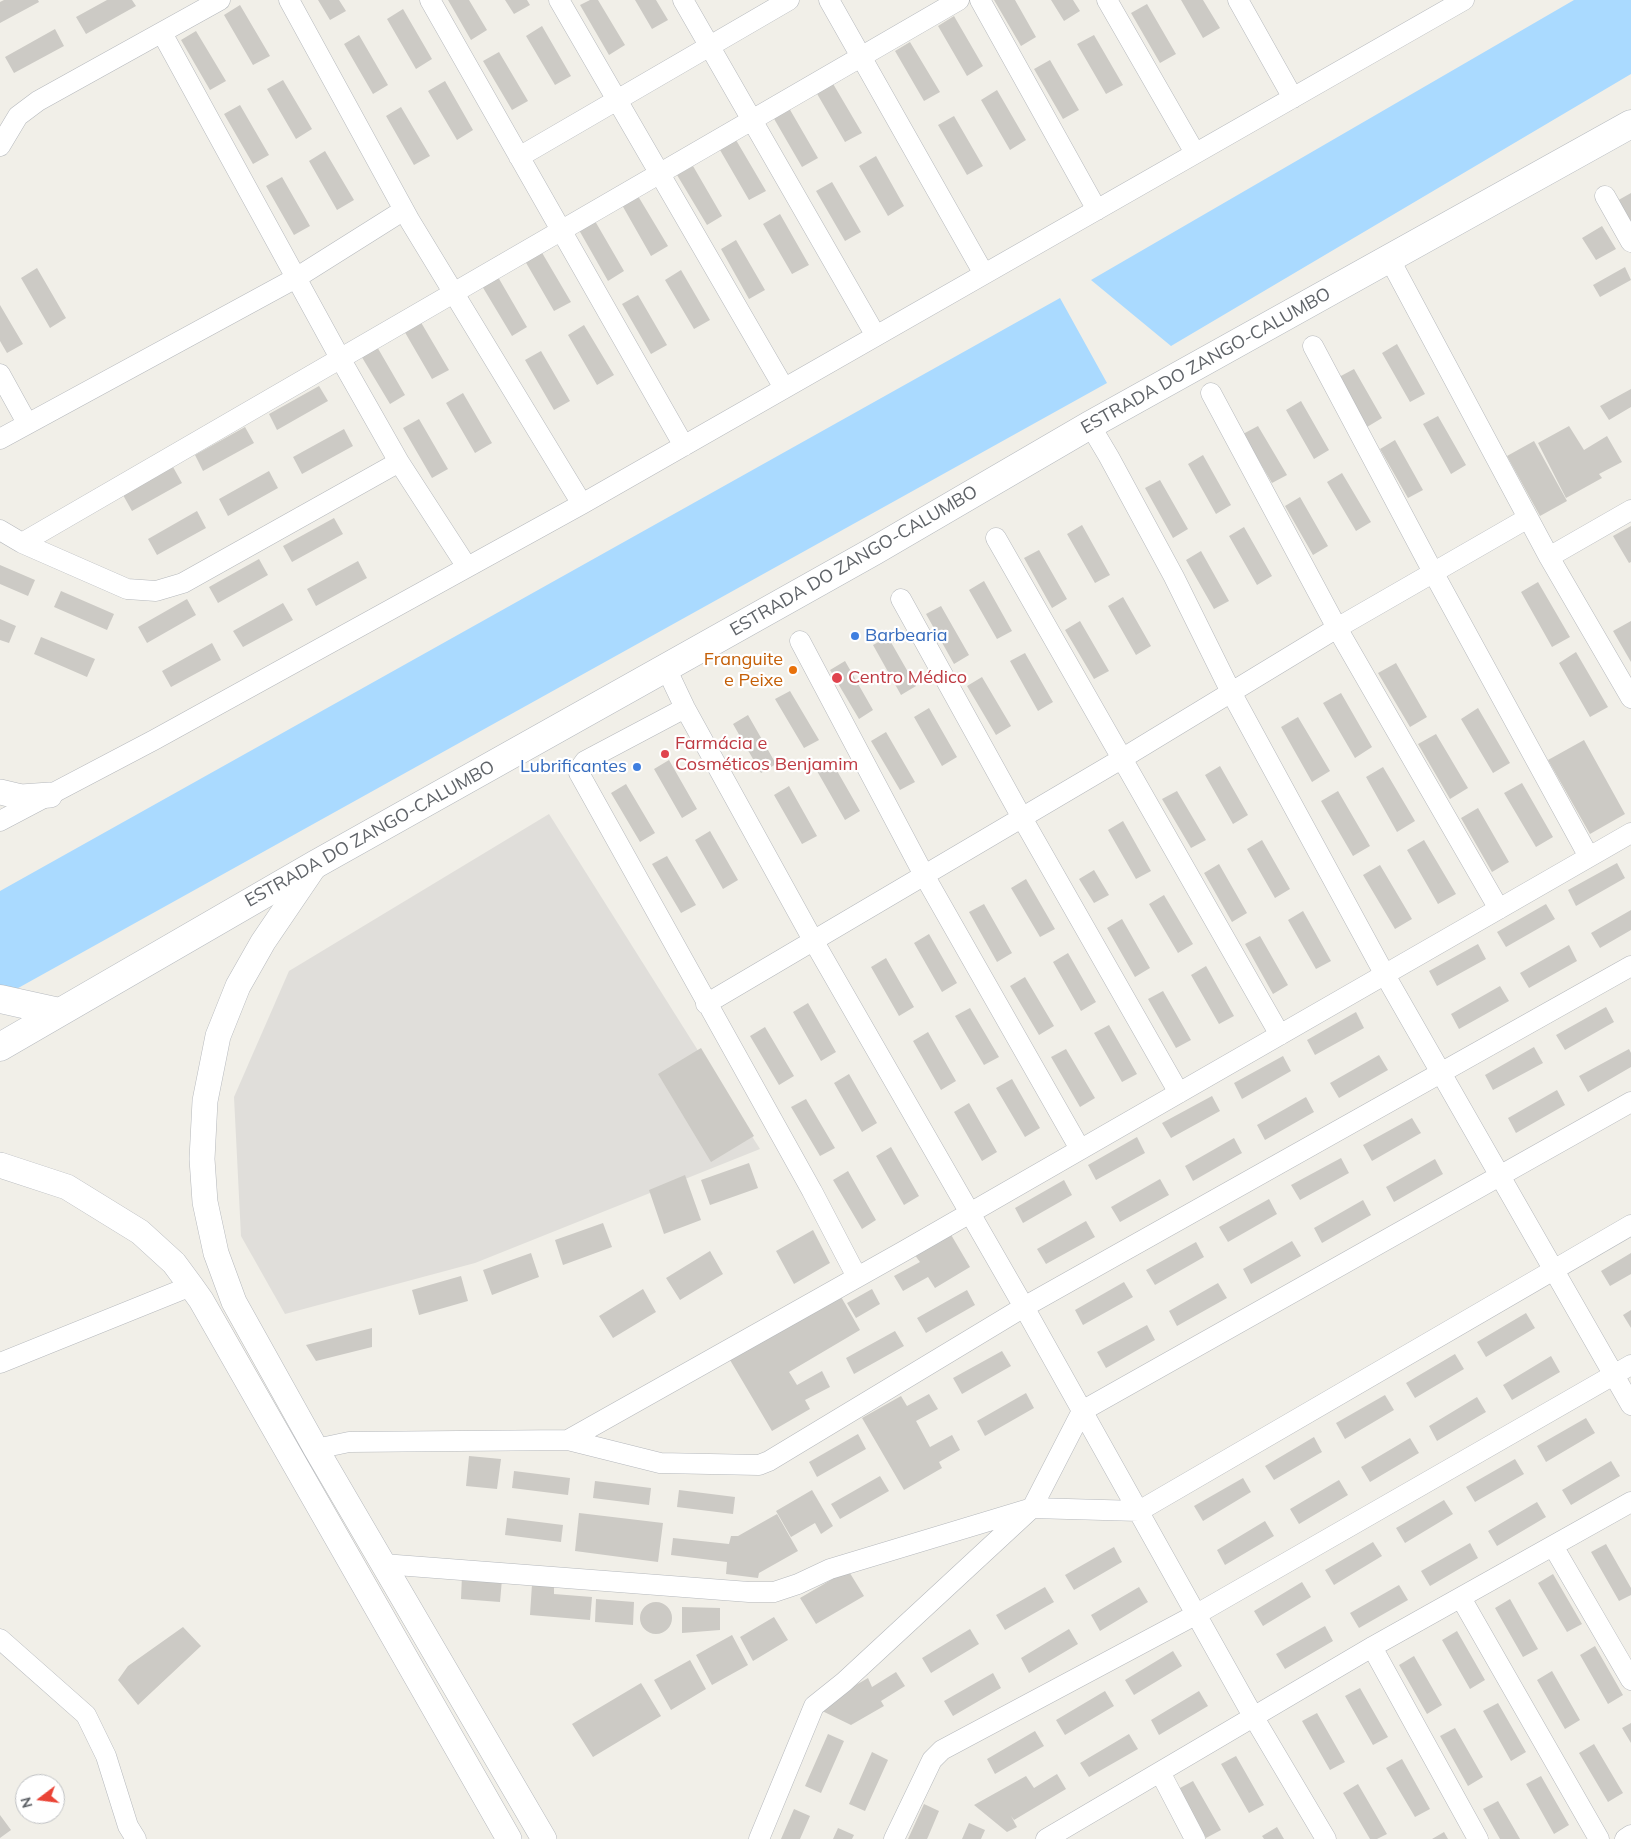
<!DOCTYPE html>
<meta charset="utf-8">
<style>
body{margin:0}
#map{position:relative;width:1631px;height:1839px;overflow:hidden;background:#f1efe8;font-family:Mulish,sans-serif}
canvas{display:block}
.north{position:absolute;left:15px;top:1774px;width:50px;height:50px;box-sizing:border-box;background:#fff;border:1px solid #bfc1c3;border-radius:50%;rotate:255deg;font-size:14px;font-weight:700;line-height:20px;text-align:center;color:#5f6368}
.north::after{content:'';display:block;margin:auto;width:18px;height:22px;background:#ea4335;clip-path:polygon(50% 0,100% 100%,50% 72%,0 100%)}
</style>
<div id="map">
<canvas width="1631" height="1839"></canvas>
<div class="north">N</div>
</div>
<script>
const ctx = document.querySelector('canvas').getContext('2d');
ctx.lineJoin = 'round';
function paint(path, color) {
  ctx.fillStyle = color;
  ctx.fill(path, 'evenodd');
}
function toPath(rows) {
  const path = new Path2D();
  for (const r of rows) {
    if (r.length === 3) {
      path.moveTo(r[0] + r[2], r[1]);
      path.arc(r[0], r[1], r[2], 0, 2 * Math.PI);
      continue;
    }
    path.moveTo(r[0], r[1]);
    for (let i = 2; i < r.length; i += 2) path.lineTo(r[i], r[i + 1]);
  }
  return path;
}
function strokePath(path, color, width, dash) {
  ctx.strokeStyle = color;
  ctx.lineWidth = width;
  ctx.lineCap = dash ? 'butt' : 'round';
  ctx.setLineDash(dash || []);
  ctx.stroke(path);
}
function write(font, color, halo, rows, align = 'center') {
  ctx.font = font + ' Mulish,sans-serif';
  ctx.lineWidth = 4.5;
  ctx.setLineDash([]);
  ctx.textBaseline = 'middle';
  ctx.strokeStyle = halo;
  ctx.fillStyle = color;
  for (const [text, x, y, turn = 0] of rows) {
    ctx.save();
    ctx.translate(x, y);
    ctx.rotate((+turn || 0) * Math.PI / 180);
    ctx.textAlign = isNaN(turn) ? turn : align;
    if (halo) ctx.strokeText(text, 0, 0);
    ctx.fillText(text, 0, 0);
    ctx.restore();
  }
}
paint(toPath([
 [549,814,760,1149,475,1263,285,1314,241,1236,234,1097,289,971]
]), '#e0deda');
paint(toPath([
 [1574,0,1631,0,1631,74,1171,346,1091,280],
 [1060,298,1107,383,11,992,0,986,0,891]
]), '#aadaff');
paint(toPath([
 [4,0,38,0,39,2,0,23,0,2],
 [107,0,132,0,136,6,86,34,76,17],
 [318,0,339,0,346,11,330,20],
 [448,0,469,0,487,30,471,40],
 [505,0,527,0,530,5,514,14],
 [590,0,598,0,625,45,609,55,580,5],
 [635,0,656,0,668,20,652,29],
 [994,0,1015,0,1036,37,1021,46],
 [1051,0,1073,0,1080,11,1064,21],
 [1181,0,1203,0,1220,28,1203,38],
 [1147,4,1176,54,1160,63,1131,13],
 [240,5,270,56,253,65,224,15],
 [403,9,432,59,416,69,387,19],
 [954,16,983,66,967,76,938,26],
 [542,26,571,76,555,85,526,36],
 [55,29,64,46,14,73,5,57],
 [196,31,226,81,210,90,181,40],
 [359,35,388,85,373,94,344,44],
 [1094,35,1123,85,1106,94,1077,44],
 [910,42,940,92,924,101,895,51],
 [499,52,528,101,512,110,483,61],
 [1050,60,1079,110,1063,119,1034,69],
 [283,80,312,129,296,139,267,89],
 [445,81,473,130,457,140,428,91],
 [832,82,862,133,845,142,816,92],
 [997,90,1026,140,1010,150,981,100],
 [240,105,269,155,253,164,224,114],
 [401,107,430,156,414,165,386,116],
 [789,108,818,158,802,167,773,117],
 [954,116,983,166,967,175,938,125],
 [736,140,766,191,749,200,720,150],
 [325,151,354,200,337,210,309,161],
 [876,156,904,206,888,216,859,166],
 [693,166,722,216,707,225,677,175],
 [282,177,310,226,294,235,266,186],
 [832,182,861,232,845,241,816,191],
 [1631,193,1631,229,1615,202],
 [638,196,668,246,651,256,622,205],
 [780,214,809,265,792,274,763,224],
 [595,221,624,271,608,281,579,230],
 [1602,226,1616,249,1596,260,1582,238],
 [736,240,765,290,749,299,721,249],
 [541,251,571,302,554,311,525,261],
 [1625,267,1631,280,1600,297,1593,285],
 [37,268,66,318,50,328,21,278],
 [681,270,710,320,694,329,665,280],
 [498,277,527,327,512,336,482,286],
 [638,295,667,345,651,354,622,304],
 [0,305,23,344,7,353,0,341],
 [419,319,449,370,432,379,403,329],
 [584,325,614,375,597,385,568,335],
 [1397,344,1425,394,1410,402,1382,353],
 [376,345,405,395,390,404,360,354],
 [541,351,570,401,554,410,525,360],
 [1354,369,1382,418,1367,427,1339,377],
 [319,386,328,401,277,430,269,414],
 [1631,389,1631,407,1609,420,1600,406],
 [463,393,492,443,475,453,446,403],
 [1301,401,1329,450,1314,459,1286,410],
 [1438,416,1466,465,1451,474,1423,424],
 [419,419,448,469,432,478,403,428],
 [1258,426,1287,475,1272,483,1243,434],
 [1569,426,1584,450,1607,436,1622,462,1599,474,1602,478,1566,498,1538,443],
 [245,427,254,443,203,471,195,455],
 [344,429,353,446,302,474,293,457],
 [1395,440,1423,490,1408,498,1380,449],
 [1534,441,1567,501,1540,516,1507,456],
 [1203,455,1231,505,1216,514,1188,464],
 [173,467,182,483,132,511,123,495],
 [269,471,278,488,228,516,219,499],
 [1342,473,1371,522,1356,531,1327,482],
 [1160,480,1188,529,1173,538,1145,488],
 [1300,497,1328,546,1313,555,1285,506],
 [197,511,206,528,157,555,148,539],
 [334,518,343,534,292,562,283,546],
 [1082,525,1110,575,1095,583,1067,534],
 [1631,526,1631,562,1629,563,1613,536],
 [1244,527,1272,576,1257,585,1229,536],
 [1039,550,1067,599,1052,608,1024,558],
 [1201,551,1229,601,1214,609,1186,560],
 [259,559,268,575,218,603,209,587],
 [358,561,367,578,316,606,307,589],
 [0,565,35,580,28,596,0,584],
 [984,581,1012,631,997,639,969,590],
 [1538,582,1570,637,1552,647,1521,592],
 [61,591,114,614,107,630,54,607],
 [1123,597,1151,646,1136,655,1108,606],
 [187,599,196,615,147,643,138,627],
 [283,603,293,620,243,647,233,631],
 [941,606,969,655,954,664,926,614],
 [0,619,16,626,9,643,0,640],
 [1080,621,1109,671,1094,679,1065,630],
 [1631,621,1631,662,1613,631],
 [41,637,95,659,87,677,34,654],
 [888,637,916,686,901,695,873,645],
 [212,643,221,660,171,687,162,671],
 [1576,652,1608,707,1590,717,1559,663],
 [1025,653,1053,702,1038,711,1010,661],
 [845,661,873,710,859,719,830,670],
 [1396,663,1427,717,1410,727,1378,673],
 [982,677,1011,726,996,735,967,686],
 [790,691,819,740,804,748,775,699],
 [1341,693,1372,747,1355,758,1323,703],
 [929,708,957,757,942,766,914,717],
 [1478,708,1510,763,1493,773,1461,719],
 [748,715,776,764,761,773,733,724],
 [1298,717,1330,771,1312,782,1281,727],
 [886,732,915,782,900,790,871,741],
 [1436,734,1468,788,1450,799,1418,744],
 [1584,740,1625,814,1590,834,1548,760],
 [669,760,697,809,682,818,654,769],
 [832,762,860,811,845,820,817,771],
 [1220,766,1248,815,1233,824,1205,775],
 [1383,767,1415,821,1397,832,1366,777],
 [1522,783,1553,837,1536,847,1504,793],
 [626,784,655,833,640,842,611,793],
 [789,786,817,836,802,844,774,795],
 [1177,791,1206,840,1191,848,1162,799],
 [1338,791,1370,846,1353,856,1321,801],
 [1478,808,1509,862,1492,872,1461,818],
 [1123,821,1151,871,1136,879,1108,830],
 [710,831,738,880,723,889,695,840],
 [1262,840,1290,889,1275,898,1247,849],
 [1424,840,1456,894,1438,904,1407,850],
 [667,856,696,905,681,913,652,864],
 [1617,863,1625,878,1576,906,1568,890],
 [1219,864,1247,913,1232,922,1204,873],
 [1380,865,1412,919,1395,929,1363,875],
 [1094,870,1109,895,1094,903,1079,879],
 [1026,879,1055,929,1040,937,1011,888],
 [1164,895,1193,944,1178,953,1149,904],
 [984,904,1012,953,997,962,969,912],
 [1546,904,1555,919,1506,947,1497,932],
 [1631,910,1631,930,1600,948,1591,933],
 [1303,911,1331,961,1316,969,1288,920],
 [1122,919,1150,968,1135,977,1107,928],
 [929,934,957,983,942,992,914,943],
 [1260,936,1288,985,1273,994,1245,944],
 [1478,944,1486,959,1437,986,1429,971],
 [1569,945,1577,961,1529,988,1520,973],
 [1068,953,1096,1002,1081,1011,1053,962],
 [886,958,914,1007,899,1016,871,967],
 [1206,966,1234,1016,1219,1024,1191,975],
 [1025,977,1054,1026,1039,1035,1010,986],
 [1500,986,1509,1001,1459,1029,1451,1014],
 [1163,991,1191,1040,1176,1048,1148,999],
 [808,1003,836,1052,821,1061,793,1012],
 [1606,1007,1614,1022,1565,1050,1556,1035],
 [970,1008,999,1057,984,1065,955,1016],
 [1356,1012,1364,1028,1315,1055,1307,1040],
 [1109,1025,1137,1074,1122,1082,1094,1033],
 [765,1027,794,1076,779,1085,750,1036],
 [928,1032,956,1081,941,1090,913,1041],
 [1534,1047,1543,1063,1493,1090,1485,1075],
 [701,1048,754,1136,711,1162,658,1074],
 [1066,1049,1095,1098,1080,1107,1051,1057],
 [1629,1049,1631,1053,1631,1067,1588,1092,1579,1076],
 [1379,1055,1388,1070,1339,1098,1330,1083],
 [1283,1056,1291,1071,1242,1099,1234,1083],
 [849,1074,877,1123,862,1132,834,1083],
 [1012,1079,1040,1128,1025,1137,996,1088],
 [1557,1090,1565,1105,1516,1133,1508,1118],
 [1212,1096,1220,1111,1171,1138,1162,1123],
 [1306,1097,1314,1112,1265,1140,1257,1125],
 [806,1099,835,1148,820,1156,791,1107],
 [969,1103,997,1152,982,1161,954,1112],
 [1412,1118,1421,1133,1372,1161,1363,1145],
 [1137,1137,1145,1153,1096,1180,1088,1165],
 [1234,1138,1242,1153,1193,1181,1185,1166],
 [891,1147,919,1196,904,1205,876,1156],
 [1341,1158,1349,1173,1300,1200,1291,1185],
 [1435,1159,1443,1174,1394,1202,1386,1187],
 [749,1163,758,1188,710,1205,701,1180],
 [848,1171,876,1220,862,1229,833,1180],
 [685,1175,701,1220,664,1234,649,1190],
 [1160,1179,1169,1195,1120,1222,1111,1207],
 [1064,1180,1072,1195,1023,1223,1015,1208],
 [1269,1199,1277,1214,1228,1242,1219,1227],
 [1363,1200,1371,1215,1322,1243,1314,1228],
 [1086,1221,1095,1237,1046,1264,1037,1249],
 [603,1223,612,1247,563,1265,555,1240],
 [813,1230,830,1263,794,1284,776,1251],
 [950,1233,970,1267,935,1288,928,1277,903,1291,894,1276,920,1262,914,1254],
 [1292,1241,1301,1256,1251,1284,1243,1269],
 [1196,1242,1204,1257,1155,1285,1146,1270],
 [710,1251,723,1274,680,1300,666,1278],
 [531,1253,539,1277,492,1295,483,1270],
 [1631,1253,1631,1274,1610,1286,1601,1271],
 [461,1276,468,1301,419,1315,412,1290],
 [1124,1282,1133,1297,1083,1325,1075,1310],
 [1218,1283,1227,1298,1177,1326,1169,1311],
 [643,1289,656,1312,613,1338,599,1316],
 [872,1289,880,1304,856,1318,847,1303],
 [967,1290,975,1305,926,1333,917,1318],
 [840,1295,860,1330,789,1372,797,1385,822,1371,830,1387,805,1400,810,1409,772,1431,730,1360],
 [1631,1310,1631,1328,1623,1315],
 [1526,1313,1535,1328,1486,1357,1477,1342],
 [1147,1325,1155,1340,1106,1368,1097,1352],
 [372,1328,372,1347,316,1361,306,1345],
 [895,1331,904,1346,854,1374,846,1358],
 [1002,1351,1011,1366,962,1394,953,1378],
 [1455,1354,1464,1369,1415,1398,1406,1383],
 [1551,1356,1560,1372,1512,1400,1503,1385],
 [1026,1393,1034,1408,985,1436,977,1421],
 [929,1394,938,1409,916,1421,930,1447,952,1435,960,1450,939,1462,942,1468,904,1490,862,1418,901,1396,907,1406],
 [1385,1395,1394,1410,1345,1439,1336,1423],
 [1477,1397,1486,1412,1437,1441,1429,1426],
 [1586,1418,1595,1433,1546,1462,1537,1446],
 [858,1434,866,1449,817,1477,809,1462],
 [1314,1437,1322,1452,1274,1480,1265,1466],
 [1410,1438,1419,1453,1370,1482,1361,1467],
 [469,1456,501,1459,497,1489,466,1486],
 [1515,1459,1524,1474,1475,1502,1466,1487],
 [1611,1461,1620,1476,1571,1505,1562,1490],
 [514,1471,570,1478,568,1495,512,1488],
 [880,1476,889,1491,840,1519,831,1504],
 [1243,1478,1251,1492,1203,1521,1194,1506],
 [1339,1480,1348,1495,1299,1524,1290,1509],
 [595,1481,651,1488,649,1505,593,1498],
 [679,1490,735,1497,733,1514,677,1507],
 [812,1490,833,1526,821,1534,815,1523,791,1537,776,1511],
 [1444,1500,1453,1514,1405,1543,1396,1528],
 [1537,1502,1546,1517,1497,1546,1488,1531],
 [579,1513,663,1523,658,1562,575,1551],
 [777,1514,798,1551,759,1573,758,1578,726,1574,727,1562,671,1555,673,1538,729,1544,731,1536,738,1536],
 [507,1518,563,1525,561,1542,505,1535],
 [1265,1521,1274,1536,1225,1565,1217,1550],
 [1373,1542,1382,1556,1334,1585,1325,1570],
 [1470,1543,1478,1558,1430,1586,1421,1571],
 [1606,1544,1631,1588,1631,1595,1619,1601,1591,1552],
 [1114,1547,1122,1562,1074,1590,1065,1575],
 [848,1570,864,1596,816,1624,800,1598],
 [1553,1574,1582,1624,1567,1632,1538,1583],
 [462,1575,502,1579,500,1602,461,1599],
 [1302,1582,1311,1597,1263,1626,1254,1611],
 [532,1584,554,1586,554,1594,592,1597,590,1620,530,1615],
 [1399,1585,1408,1600,1359,1628,1350,1613],
 [1045,1587,1054,1602,1005,1630,996,1615],
 [1139,1587,1148,1602,1100,1631,1091,1615],
 [596,1599,634,1602,633,1625,595,1622],
 [1510,1599,1538,1649,1523,1657,1495,1608],
 [656,1618,16],
 [682,1607,720,1608,720,1630,682,1633],
 [774,1617,788,1640,753,1661,740,1637],
 [1325,1626,1333,1641,1285,1669,1276,1654],
 [183,1627,201,1646,138,1705,118,1680,128,1666],
 [970,1629,979,1644,931,1673,922,1658],
 [1069,1629,1078,1644,1029,1673,1021,1658],
 [1457,1631,1485,1680,1470,1689,1442,1640],
 [732,1635,748,1665,712,1685,696,1655],
 [1595,1646,1623,1695,1608,1704,1580,1655],
 [1173,1651,1182,1666,1134,1695,1125,1680],
 [1414,1656,1442,1705,1427,1714,1399,1665],
 [690,1660,706,1689,671,1710,654,1680],
 [1552,1671,1580,1720,1565,1729,1537,1680],
 [896,1672,905,1686,881,1701,884,1706,851,1725,816,1708,868,1678,872,1687],
 [993,1673,1001,1688,953,1716,944,1701],
 [641,1683,661,1716,593,1757,572,1724],
 [1360,1688,1388,1737,1373,1745,1345,1696],
 [1105,1691,1114,1706,1065,1735,1056,1720],
 [1199,1691,1208,1706,1159,1735,1151,1720],
 [1498,1703,1526,1752,1511,1761,1483,1711],
 [1317,1713,1345,1762,1330,1770,1302,1721],
 [1631,1723,1631,1743,1622,1728],
 [1455,1728,1483,1777,1468,1786,1440,1736],
 [1035,1731,1044,1746,995,1774,987,1759],
 [828,1734,844,1741,821,1793,805,1786],
 [1129,1734,1138,1749,1089,1777,1080,1763],
 [1594,1744,1623,1793,1608,1802,1579,1753],
 [872,1752,888,1760,865,1811,849,1804],
 [1236,1756,1264,1805,1249,1813,1221,1764],
 [1402,1759,1430,1809,1415,1817,1386,1768],
 [1057,1774,1066,1789,1014,1820,1011,1816,1017,1827,1007,1832,974,1805,1026,1776,1034,1788],
 [1541,1776,1569,1825,1554,1834,1526,1784],
 [1193,1781,1221,1830,1206,1838,1178,1789],
 [1358,1784,1387,1834,1377,1839,1370,1839,1343,1793],
 [1498,1801,1512,1825,1520,1839,1500,1839,1483,1809],
 [924,1804,939,1811,928,1837,927,1839,908,1839],
 [794,1809,810,1816,800,1839,781,1839],
 [0,1815,11,1830,0,1838],
 [969,1823,985,1830,981,1839,962,1839],
 [1277,1827,1284,1839,1264,1839,1262,1836],
 [838,1828,854,1835,852,1839,833,1839],
 [1444,1832,1448,1839,1432,1839]
]), '#cccac5');
const minor = toPath([
 [289,0,410,221,582,504],
 [430,0,684,446],
 [559,0,784,388],
 [683,0,876,336],
 [829,0,984,274],
 [980,0,1097,210],
 [1107,0,1195,153],
 [1238,0,1293,98],
 [162,33,340,358,399,462,467,567],
 [0,146,18,116,38,101,220,0],
 [519,157,789,0],
 [1605,196,1631,242],
 [1389,258,1549,557,1631,698],
 [1313,346,1433,572,1589,857],
 [0,374,27,423],
 [1211,393,1337,628,1499,909],
 [1090,425,1109,457,1174,577,1231,692,1385,975,1631,1405],
 [0,439,296,278,404,210],
 [0,530,22,543,127,589,156,591,183,583,399,462],
 [996,538,1280,1035],
 [22,543,959,0],
 [1549,557,1631,510],
 [901,599,1021,816,1179,1093],
 [800,641,924,875,1080,1149],
 [666,668,685,708,813,940,1024,1307,1253,1716,1326,1839],
 [685,708,585,761,580,768,579,773,812,1191,857,1277],
 [0,821,154,740,582,504,1464,0],
 [706,1004,1123,758,1337,628,1528,518],
 [0,1363,191,1286],
 [568,1440,904,1251,1631,833],
 [316,1449,349,1442,568,1440,660,1463,759,1465,769,1461,1024,1307,1631,966],
 [1553,1546,1631,1680],
 [383,1564,749,1592,774,1592,798,1584,830,1569,1032,1508,1082,1411,1631,1102],
 [1461,1598,1599,1839],
 [0,1639,86,1715,106,1756,128,1826,136,1839],
 [1372,1647,1478,1839],
 [1160,1772,1195,1839],
 [759,1839,814,1706,844,1682,1032,1508,1139,1511,1631,1225],
 [894,1839,932,1760,942,1750,1197,1614,1631,1365],
 [1046,1839,1372,1647,1631,1502],
 [1625,1839,1631,1835]
]);
const tertiary = toPath([
 [0,792,21,797,50,795],
 [316,864,263,942,238,986,218,1036,205,1101,202,1159,205,1202,216,1253,234,1302,316,1449,544,1839],
 [0,1165,67,1187,140,1232,174,1263,191,1286,201,1300,509,1839]
]);
const secondary = toPath([
 [0,999,59,1012],
 [0,1047,316,864,874,551,1090,425,1631,124]
]);
strokePath(minor, '#b5b8bc', 21);
strokePath(tertiary, '#b5b8bc', 26);
strokePath(secondary, '#b6babf', 29);
strokePath(minor, '#fff', 20);
strokePath(tertiary, '#fff', 25);
strokePath(secondary, '#fff', 28);
for (const [x, y, r, color] of [
 [855,636,5,"#3f7fe0"],
 [793,670,5,"#e8710a"],
 [837,678,6,"#e0444e"],
 [665,754,5,"#e0444e"],
 [637,767,5,"#3f7fe0"]
]) {
  const dot = new Path2D();
  dot.arc(x, y, r, 0, 2 * Math.PI);
  ctx.fillStyle = color;
  ctx.fill(dot);
  strokePath(dot, '#fff', 2);
}
write('18px', '#5f6368', '#fff', [
 ["ESTRADA DO ZANGO-CALUMBO",1206,361,-29],
 ["ESTRADA DO ZANGO-CALUMBO",854,561,-30],
 ["ESTRADA DO ZANGO-CALUMBO",370,834,-29]
]);
write('18px', '#366cbe', '#fff', [
 ["Barbearia",865,636],
 ["Lubrificantes",627,767,"right"]
], 'left');
write('18px', '#c56008', '#fff', [
 ["Franguite",783,660],
 ["e Peixe",783,681]
], 'right');
write('18px', '#be3a42', '#fff', [
 ["Centro Médico",848,678],
 ["Farmácia e",675,744],
 ["Cosméticos Benjamim",675,765]
], 'left');
</script>
